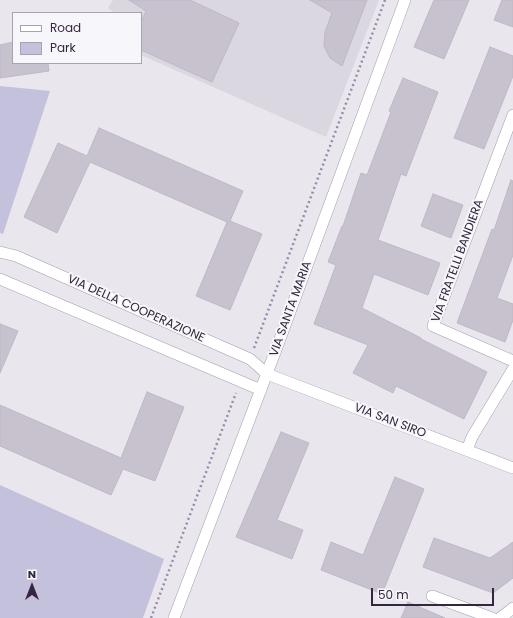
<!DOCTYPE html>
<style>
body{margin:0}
#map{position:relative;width:513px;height:618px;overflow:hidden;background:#e9e6ed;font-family:Poppins,sans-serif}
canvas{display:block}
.legend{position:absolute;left:12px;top:12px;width:130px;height:52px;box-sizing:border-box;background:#f7f6fa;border:1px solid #a9a3af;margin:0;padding:5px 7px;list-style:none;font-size:12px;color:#33263e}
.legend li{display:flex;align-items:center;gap:8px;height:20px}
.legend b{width:20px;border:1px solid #a9a3af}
.north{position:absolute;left:12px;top:566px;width:40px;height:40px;-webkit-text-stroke:3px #f7f6fa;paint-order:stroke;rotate:0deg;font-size:11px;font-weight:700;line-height:16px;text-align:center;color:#33263e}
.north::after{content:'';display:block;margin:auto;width:14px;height:18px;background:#33263e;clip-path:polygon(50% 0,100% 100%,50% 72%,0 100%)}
.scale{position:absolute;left:371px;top:588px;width:123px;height:18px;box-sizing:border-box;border:2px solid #33263e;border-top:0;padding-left:5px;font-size:12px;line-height:14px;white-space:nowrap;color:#33263e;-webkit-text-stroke:3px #f7f6fa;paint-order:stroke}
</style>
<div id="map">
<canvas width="513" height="618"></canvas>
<ul class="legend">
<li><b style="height:5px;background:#fff"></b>Road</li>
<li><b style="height:11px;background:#c3c1dc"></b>Park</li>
</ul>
<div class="north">N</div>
<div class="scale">50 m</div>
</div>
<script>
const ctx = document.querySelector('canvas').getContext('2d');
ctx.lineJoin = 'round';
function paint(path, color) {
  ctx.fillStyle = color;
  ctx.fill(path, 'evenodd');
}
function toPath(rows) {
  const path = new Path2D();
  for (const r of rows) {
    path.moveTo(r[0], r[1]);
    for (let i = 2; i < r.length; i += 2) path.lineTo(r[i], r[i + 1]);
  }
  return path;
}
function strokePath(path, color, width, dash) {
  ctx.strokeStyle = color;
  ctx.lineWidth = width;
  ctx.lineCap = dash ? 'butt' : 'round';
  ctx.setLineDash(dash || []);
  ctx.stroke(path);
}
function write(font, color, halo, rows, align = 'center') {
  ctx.font = font + ' Poppins,sans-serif';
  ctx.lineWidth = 4;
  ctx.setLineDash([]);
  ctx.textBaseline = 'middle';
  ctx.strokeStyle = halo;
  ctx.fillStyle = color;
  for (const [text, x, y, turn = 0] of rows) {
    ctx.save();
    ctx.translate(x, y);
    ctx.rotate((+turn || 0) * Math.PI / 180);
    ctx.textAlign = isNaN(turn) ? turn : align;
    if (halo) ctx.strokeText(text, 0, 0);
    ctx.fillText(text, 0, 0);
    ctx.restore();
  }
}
paint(toPath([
 [113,0,379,0,326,137,141,55,141,13,115,13,108,8]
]), '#dbd7e1');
paint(toPath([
 [0,86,50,91,3,234,0,233],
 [0,485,164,559,143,618,0,618]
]), '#c3c1dc');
const building = toPath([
 [129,0,190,0,239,23,212,82,141,50,141,22,146,11,129,0],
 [310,0,367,0,342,66,330,58,324,46,325,32,332,13,310,0],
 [434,0,469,0,444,59,414,47,434,0],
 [502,0,513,0,513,27,494,20,502,0],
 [13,42,13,63,48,63,49,71,0,78,0,45,13,42],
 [490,47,513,56,513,76,484,149,454,138,490,47],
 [403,78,438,92,406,176,401,174,378,240,440,263,428,295,374,274,362,308,421,338,421,339,487,372,464,419,396,386,393,393,353,373,368,345,314,324,336,265,328,262,342,226,343,226,361,173,367,175,391,112,389,111,403,78],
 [99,128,243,191,230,221,262,234,230,310,196,296,227,222,90,162,57,233,24,217,58,143,87,156,99,128],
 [511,180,513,181,513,255,497,298,513,304,513,320,505,342,457,323,492,229,494,230,511,180],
 [433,194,463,205,451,238,421,226,433,194],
 [0,324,18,331,0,373,0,324],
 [147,392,184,407,155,481,123,469,111,495,0,446,0,405,121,458,147,392],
 [281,432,309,443,277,520,303,530,292,559,236,537,281,432],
 [395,477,424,489,382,594,321,570,331,542,363,555,395,477],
 [434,538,490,558,513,542,513,578,493,593,423,567,434,538],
 [408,602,445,618,401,618,408,602]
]);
paint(building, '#c7c2ce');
strokePath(building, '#beb8c7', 1);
const minor = toPath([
 [513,115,433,326,513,361],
 [0,252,16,256,250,359,267,374,513,468],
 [0,279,261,390],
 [467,450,472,437,513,369],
 [432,596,492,618],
 [174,618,277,347,405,0],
 [500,618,513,608]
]);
strokePath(minor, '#a49daa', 12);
strokePath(toPath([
 [254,348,385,0],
 [151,618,236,393]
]), '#9c89ae', 2.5, [2, 3]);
strokePath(minor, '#fff', 11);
write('12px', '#33263e', '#f7f6fa', [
 ["VIA FRATELLI BANDIERA",458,261,-70],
 ["VIA DELLA COOPERAZIONE",136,309,24],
 ["VIA SANTA MARIA",291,309,-70],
 ["VIA SAN SIRO",390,421,21]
]);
</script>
